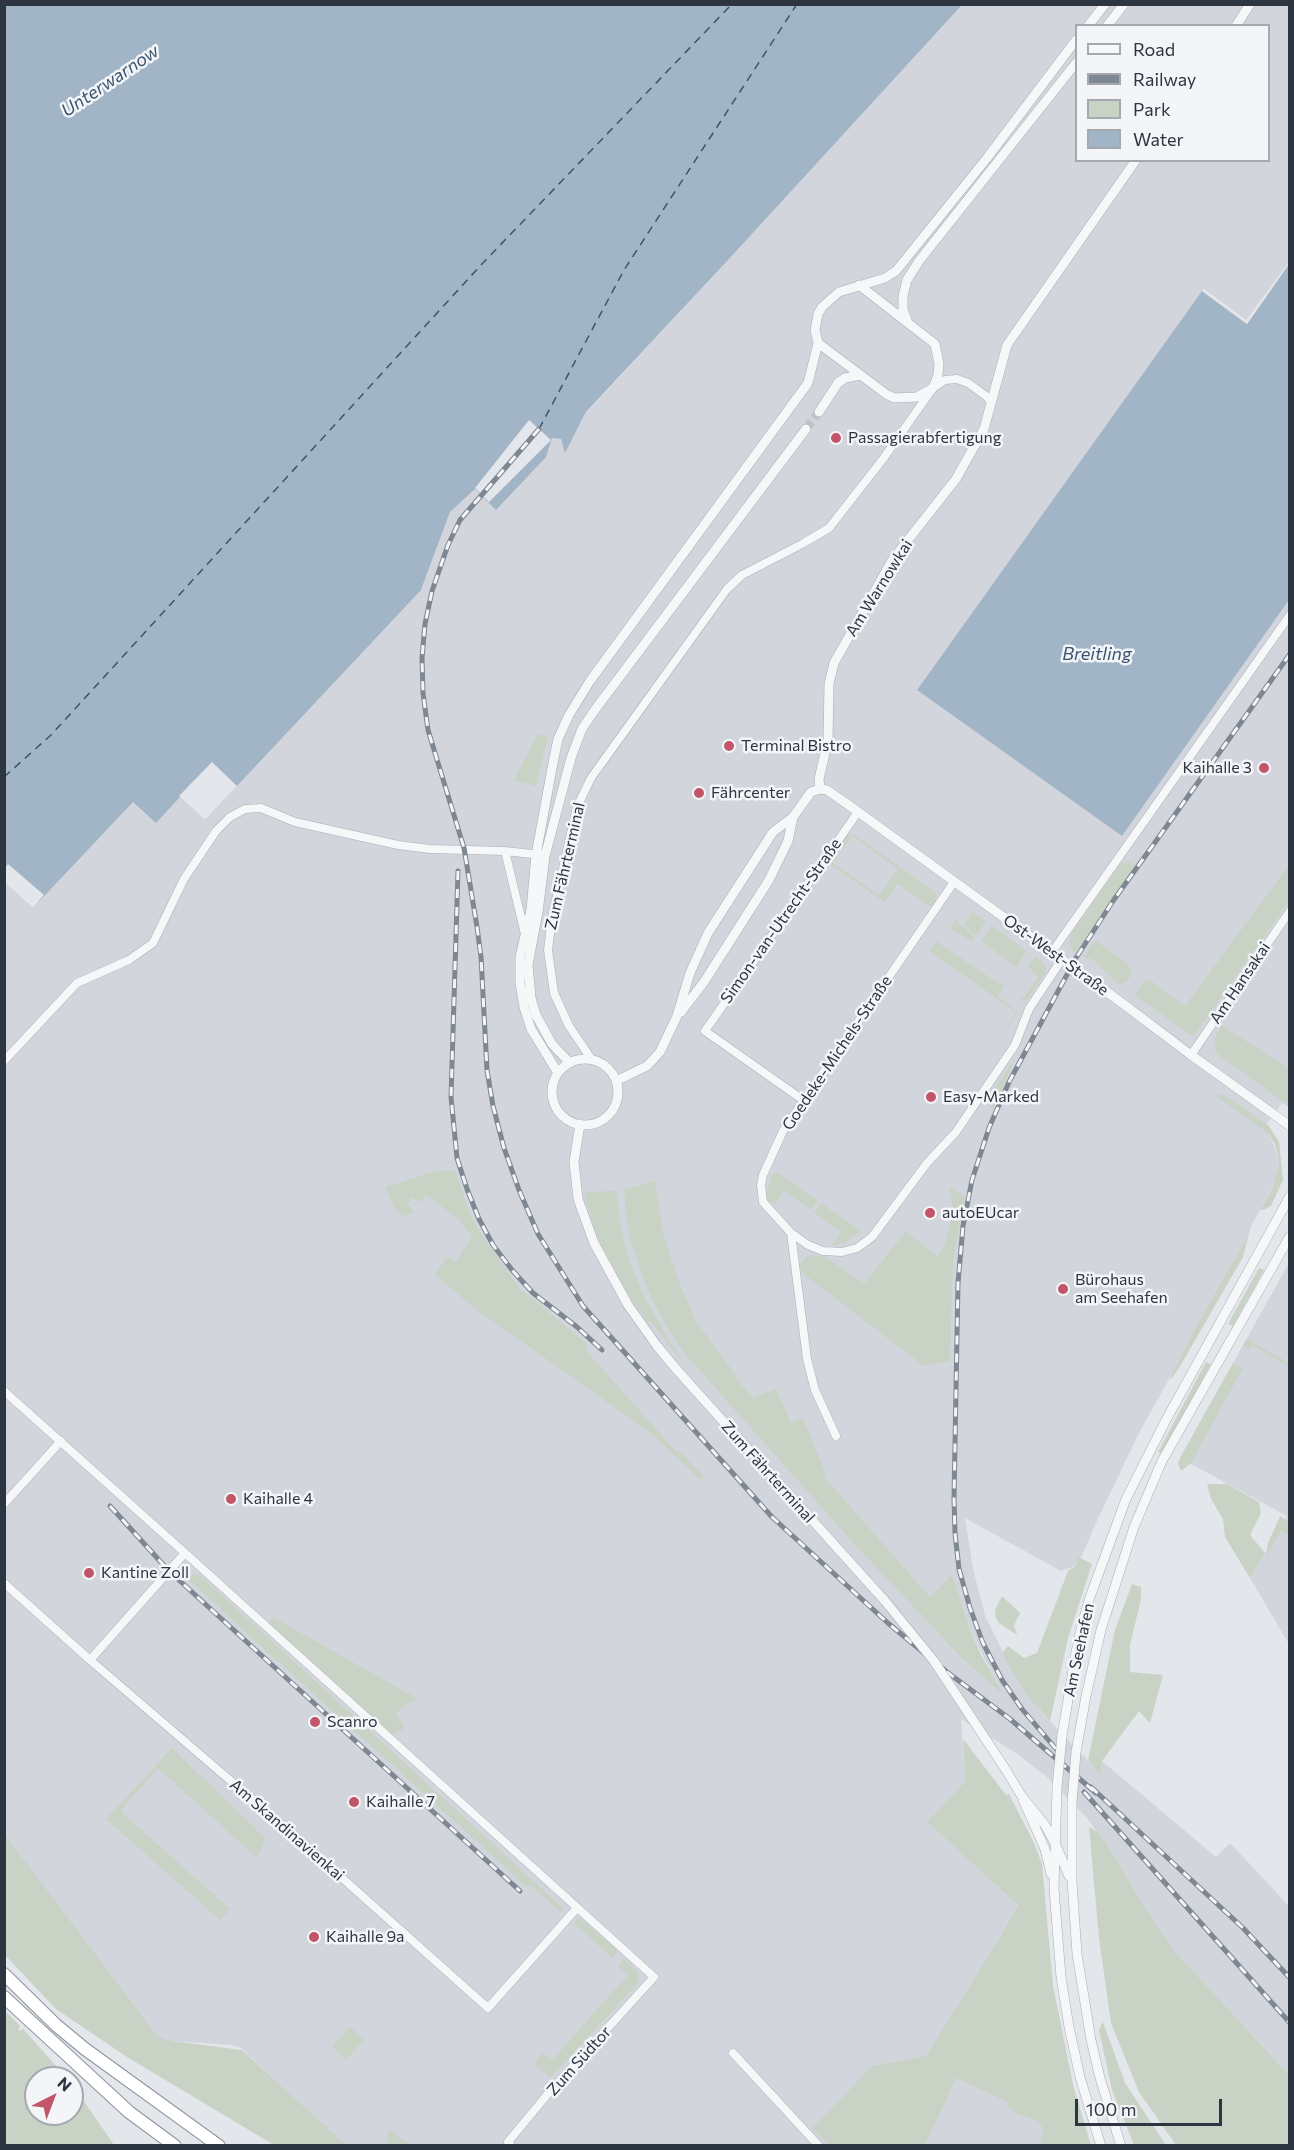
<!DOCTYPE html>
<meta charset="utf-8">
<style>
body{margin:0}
#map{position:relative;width:1294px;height:2150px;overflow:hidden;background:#e3e6ea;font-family:Commissioner,sans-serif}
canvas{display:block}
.frame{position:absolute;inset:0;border:6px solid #2d3541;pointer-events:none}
.legend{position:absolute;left:1075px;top:24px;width:195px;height:138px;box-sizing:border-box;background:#f3f5f8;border:2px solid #a4a8af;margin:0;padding:8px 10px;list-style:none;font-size:18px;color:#2d3541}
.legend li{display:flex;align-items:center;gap:12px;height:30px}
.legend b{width:30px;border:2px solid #a4a8af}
.north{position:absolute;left:24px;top:2066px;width:60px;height:60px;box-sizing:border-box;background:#f3f5f8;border:2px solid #a4a8af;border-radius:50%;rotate:42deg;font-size:16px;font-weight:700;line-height:24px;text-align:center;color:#2d3541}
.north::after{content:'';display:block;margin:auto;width:21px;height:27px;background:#c35569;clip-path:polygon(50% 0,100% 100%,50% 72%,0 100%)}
.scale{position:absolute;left:1075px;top:2099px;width:147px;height:27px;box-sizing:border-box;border:3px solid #2d3541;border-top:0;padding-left:8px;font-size:18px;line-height:21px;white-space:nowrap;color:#2d3541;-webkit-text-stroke:4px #f3f5f8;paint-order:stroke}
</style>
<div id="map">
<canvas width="1294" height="2150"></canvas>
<div class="frame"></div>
<ul class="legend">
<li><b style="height:8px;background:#f6f7f9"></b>Road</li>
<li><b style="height:8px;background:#7e8792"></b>Railway</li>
<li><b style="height:16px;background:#c9d3c5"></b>Park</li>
<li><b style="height:16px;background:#a2b5c7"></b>Water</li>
</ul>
<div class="north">N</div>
<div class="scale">100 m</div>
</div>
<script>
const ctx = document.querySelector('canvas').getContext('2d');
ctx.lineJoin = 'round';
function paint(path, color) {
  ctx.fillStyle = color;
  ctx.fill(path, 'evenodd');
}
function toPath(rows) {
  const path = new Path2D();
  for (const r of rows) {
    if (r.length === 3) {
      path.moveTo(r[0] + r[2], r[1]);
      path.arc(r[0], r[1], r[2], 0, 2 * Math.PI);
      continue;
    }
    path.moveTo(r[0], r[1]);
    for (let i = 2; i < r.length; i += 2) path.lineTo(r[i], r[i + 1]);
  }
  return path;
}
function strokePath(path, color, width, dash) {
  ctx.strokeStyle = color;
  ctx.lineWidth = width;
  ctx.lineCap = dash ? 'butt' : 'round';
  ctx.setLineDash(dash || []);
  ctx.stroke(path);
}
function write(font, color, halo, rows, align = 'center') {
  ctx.font = font + ' Commissioner,sans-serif';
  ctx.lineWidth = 5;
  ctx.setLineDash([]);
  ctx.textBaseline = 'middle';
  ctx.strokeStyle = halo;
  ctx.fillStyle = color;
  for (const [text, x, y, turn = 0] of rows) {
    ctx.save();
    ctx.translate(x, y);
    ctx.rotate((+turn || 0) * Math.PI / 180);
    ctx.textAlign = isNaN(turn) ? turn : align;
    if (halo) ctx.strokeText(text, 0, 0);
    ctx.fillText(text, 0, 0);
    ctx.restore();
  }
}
paint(toPath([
 [962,5,1289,5,1289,264,1247,324,1202,292,917,690,1122,835,1289,600,1289,1107,1282,1103,1263,1129,1269,1134,1279,1159,1275,1182,1251,1226,1249,1234,1204,1312,1187,1347,1138,1435,1095,1525,1078,1565,1061,1571,965,1518,973,1569,985,1615,1014,1675,1041,1712,1101,1774,1102,1761,1216,1857,1230,1843,1289,1906,1289,2075,1173,1949,1139,1898,1120,1865,1087,1818,1047,1777,1016,1753,961,1719,965,1781,927,1822,1018,1904,986,1960,1047,2115,1056,2145,344,2145,241,2048,232,2045,170,2041,157,2038,5,1840,4,868,45,895,133,801,179,796,421,590,450,512,475,488,552,438,561,439,565,452,586,413,729,259],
 [1076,26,1268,26,1268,160,1076,160],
 [952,1576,971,1633,1002,1692,921,1615],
 [1289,1263,1289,1644,1250,1578,1287,1516,1180,1458]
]), '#d2d6dc');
paint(toPath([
 [538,733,548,738,536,786,514,780],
 [854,834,935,892,936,898,932,908,898,884,885,902,832,866,828,859,835,856,837,857,833,863,879,895,898,869,852,836,842,850,839,845,846,836],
 [1129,862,1135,866,1076,953,1072,950,1069,941,1071,934,1121,863],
 [1289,865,1289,901,1196,1033,1190,1035,1136,996,1137,991,1144,981,1150,980,1185,1006],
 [972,912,986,921,976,936,964,924],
 [956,920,975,937,971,942,950,928],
 [992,926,1027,951,1016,967,981,941],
 [936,941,1001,985,1005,980,1003,989,997,995,1018,1013,1006,1028,1016,1012,929,951],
 [1093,942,1098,942,1127,964,1131,969,1131,975,1127,981,1121,984,1117,983,1094,960,1084,957],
 [1035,957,1046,965,1046,972,1027,1000,1021,1000,1019,998,1023,998,1038,977,1028,966],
 [1222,1026,1289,1068,1289,1106,1216,1053,1215,1037],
 [1016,1057,1001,1092,994,1109,985,1103],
 [1223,1094,1269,1126,1279,1142,1283,1180,1271,1206,1265,1209,1260,1210,1273,1187,1278,1168,1279,1159,1275,1145,1269,1134,1216,1096],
 [437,1171,455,1171,471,1216,485,1240,519,1288,586,1343,587,1352,676,1451,681,1452,704,1477,701,1480,648,1431,478,1311,434,1274,448,1257,456,1261,472,1237,457,1218,426,1195,421,1202,412,1197,407,1204,414,1211,404,1217,394,1208,385,1187],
 [773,1173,779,1173,818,1201,811,1210,784,1191,774,1205,765,1197],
 [655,1181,663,1234,677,1277,695,1320,736,1375,735,1377,753,1398,776,1389,791,1423,803,1418,826,1474,824,1477,930,1597,952,1575,971,1633,981,1655,1003,1693,996,1689,960,1656,858,1548,685,1354,666,1326,650,1295,631,1243,626,1214,624,1189],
 [949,1186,965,1197,953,1260,950,1361,924,1366,806,1276,800,1269,800,1264,806,1257,812,1255,826,1257,864,1284,906,1231,937,1256,945,1246,953,1210],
 [616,1191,621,1229,629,1259,642,1293,672,1345,688,1369,650,1321,647,1322,619,1280,597,1236,585,1198,586,1192],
 [821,1203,850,1223,861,1231,844,1243,831,1246,841,1232,814,1213],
 [1249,1234,1243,1257,1182,1363,1172,1378,1170,1378,1204,1312],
 [1259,1268,1264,1270,1233,1326,1228,1324],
 [1247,1339,1289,1363,1289,1367,1252,1345,1249,1349,1243,1346],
 [1206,1362,1211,1364,1162,1454,1158,1452],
 [1233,1363,1243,1368,1191,1463,1181,1471,1178,1463,1180,1458],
 [1207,1484,1227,1484,1259,1502,1261,1513,1250,1535,1265,1553,1250,1578,1225,1537,1223,1519,1211,1499],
 [1280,1516,1289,1522,1289,1535,1281,1531,1266,1557,1268,1543],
 [1078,1557,1092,1564,1068,1638,1050,1721,1030,1699,1014,1675,1002,1653,1008,1646,1024,1658,1037,1653,1068,1571,1077,1565],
 [194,1574,201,1576,564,1909,560,1912,530,1885,527,1887,252,1638,188,1579],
 [1132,1584,1141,1587,1141,1599,1130,1645,1130,1672,1163,1675,1150,1723,1139,1711,1102,1761,1101,1775,1088,1760,1115,1630],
 [1002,1596,1020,1613,1014,1625,1017,1635,999,1623,996,1618,995,1610],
 [273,1617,416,1698,415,1702,409,1702,396,1714,405,1728,387,1738,266,1626],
 [963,1739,1006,1795,1009,1794,1034,1843,1042,1864,1053,1986,1074,2089,1091,2145,1040,2145,1044,2131,1039,2122,1014,2112,1007,2105,1008,2102,956,2078,925,2145,830,2145,812,2129,872,2066,926,2056,986,1960,1018,1905,927,1822,965,1781],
 [172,1748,266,1839,257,1858,158,1768,120,1811,230,1909,220,1920,106,1819],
 [1089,1827,1099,1833,1120,1865,1139,1898,1173,1949,1289,2075,1289,2145,1176,2145,1139,2092,1111,2023,1099,1938],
 [5,1835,158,2037,171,2041,242,2050,346,2145,274,2145,127,2057,56,2009,5,1955],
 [579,1917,617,1950,617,1953,613,1958,574,1924],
 [625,1959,637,1971,639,1980,635,1987,550,2078,534,2064,543,2053,552,2060,628,1975,618,1966],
 [4,2010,20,2026,18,2029,20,2031,23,2029,67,2078,36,2078,36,2114,72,2114,72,2084,114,2145,5,2145],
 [1103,2022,1125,2083,1166,2145,1134,2145,1112,2090,1099,2030],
 [350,2027,364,2040,346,2060,332,2046],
 [391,2130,409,2145,389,2145,387,2139,387,2133]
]), '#c9d3c5');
paint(toPath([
 [5,5,962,5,729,259,586,412,565,453,561,439,552,438,546,457,496,510,475,489,450,512,421,590,205,820,180,797,156,823,133,802,33,908,5,883],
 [1289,264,1289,600,1122,836,917,690,1202,291,1247,324]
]), '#a2b5c7');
paint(toPath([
 [1290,261,1289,264,1247,324,1202,291,1204,289,1246,320],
 [529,420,551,440,489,502,475,488],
 [212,762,237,786,205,820,179,796],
 [8,864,44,895,33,908,5,883,5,868]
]), '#e3e6ea');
strokePath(toPath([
 [539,429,624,270,797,4],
 [4,777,51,735,481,265,732,4]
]), '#3a5571', 1.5, [8, 6]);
strokePath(toPath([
 [806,429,819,412]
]), '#bfc3c8', 9, [9, 4.5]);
const minor = toPath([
 [505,851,525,934],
 [954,882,783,1131,763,1175,761,1185,763,1202,791,1233,808,1245,823,1251,842,1252,857,1248,872,1237,927,1163,956,1132,1015,1045,1029,1009,1062,959],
 [1052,952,1290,615],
 [1191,1055,1290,911],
 [592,1060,569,1026,554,993,548,950,552,918,577,807,591,778,727,589,742,575,802,544,829,528,883,459,933,388,945,380,957,379,968,383,986,396,991,402],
 [4,1061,77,983,129,960,153,943,184,879,216,831,230,817,245,809,261,808,295,822,398,845,430,849,505,851,541,855],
 [803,1100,705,1031,858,812],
 [791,1233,807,1359,815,1390,836,1436],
 [4,1391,185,1553],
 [4,1504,61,1441],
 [4,1583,90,1660],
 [733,2053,819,2146],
 [511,2146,508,2142,546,2096,654,1977,185,1553,90,1660,295,1836,488,2008,577,1908]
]);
const tertiary = toPath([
 [1088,26,1105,4],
 [1107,26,1124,4],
 [1236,26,1250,4],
 [907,320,903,310,903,296,907,280,919,261,1076,63],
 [818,343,886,394,894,398,917,397,933,388,938,375,939,364,935,344,859,285],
 [819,412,838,383,845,378,861,375],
 [820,789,819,779,828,740,829,684,834,663,893,559,956,479,984,429,1007,345,1136,160],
 [820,789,827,790,850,806,1118,1000,1191,1055,1290,1126],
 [681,1012,704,982,769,880,788,841,793,817],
 [585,1092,33],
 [570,1063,552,1044,536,1015,531,998,528,965,538,912,545,856,571,758,582,729,594,711,806,429],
 [558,1073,531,1029,524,1007,520,983,520,957,531,910,536,855,553,763,558,739,569,715,590,681,808,383,818,343,815,330,818,314,822,307,839,292,885,278,896,271,987,158,1076,40],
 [616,1081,647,1066,660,1052,677,1016,690,973,708,933,773,832,793,817,811,792,820,789],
 [580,1124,574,1162,578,1199,594,1243,628,1305,657,1346,677,1370,885,1601],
 [1062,1736,1076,1652,1082,1625,1090,1597,1126,1499,1166,1420,1290,1196],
 [1076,1752,1086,1696,1101,1630,1134,1527,1162,1461,1290,1236],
 [1006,1770,1021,1795,1045,1825,1055,1843,1069,1876],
 [1057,1787,1054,1889,1061,1977,1069,2027,1080,2077,1101,2146],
 [1023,1800,1045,1849,1051,1874],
 [1072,1803,1072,1881,1077,1954,1091,2040,1100,2078,1121,2146]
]);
const trunk = toPath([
 [4,1974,56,2025,85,2049,219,2146],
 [4,1997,129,2112,175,2146]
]);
strokePath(minor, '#a9adb4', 9);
strokePath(tertiary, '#a9adb4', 10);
strokePath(trunk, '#8c949f', 14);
strokePath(minor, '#f6f7f9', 8);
strokePath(tertiary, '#f6f7f9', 9);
strokePath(trunk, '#fff', 12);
const rail = toPath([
 [539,429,460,520,448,545,432,591,425,624,422,658,423,693,428,730,464,848,477,927,481,957,487,1070,493,1106,504,1148,519,1190,538,1234,583,1306,772,1517,889,1624,947,1672,1010,1719,1096,1793],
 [458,871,451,1097,457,1158,467,1189,479,1219,493,1245,512,1270,533,1293,577,1327,602,1350],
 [110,1506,169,1571,520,1891],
 [1056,1749,1022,1709,1002,1680,983,1643,970,1608,959,1569,955,1533,954,1498,958,1283,963,1226,972,1180,989,1128,1009,1082,1076,958,1113,901,1290,654],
 [1091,1787,1242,1927,1290,1978],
 [1084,1792,1290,2023]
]);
strokePath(rail, '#7e8792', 5);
strokePath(rail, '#f3f5f8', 3, [9]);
const tertiaryBridge = toPath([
 [885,1601,934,1661,1006,1770],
 [1057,1787,1062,1736],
 [1072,1803,1076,1752]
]);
strokePath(tertiaryBridge, '#a9adb4', 10, []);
strokePath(tertiaryBridge, '#f6f7f9', 9);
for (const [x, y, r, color] of [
 [836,438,6,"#c35569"],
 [729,746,6,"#c35569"],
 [1264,768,6,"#c35569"],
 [699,793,6,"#c35569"],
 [931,1097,6,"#c35569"],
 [930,1213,6,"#c35569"],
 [1063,1289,6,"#c35569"],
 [231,1499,6,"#c35569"],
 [89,1573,6,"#c35569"],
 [315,1722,6,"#c35569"],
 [354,1802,6,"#c35569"],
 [314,1937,6,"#c35569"]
]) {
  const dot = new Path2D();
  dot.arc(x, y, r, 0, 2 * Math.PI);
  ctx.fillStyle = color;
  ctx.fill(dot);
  strokePath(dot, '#f3f5f8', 2);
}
write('16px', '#2d3541', '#f3f5f8', [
 ["Passagierabfertigung",848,438],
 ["Terminal Bistro",741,746],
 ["Kaihalle 3",1252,768,"right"],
 ["Fährcenter",711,793],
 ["Easy-Marked",943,1097],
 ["autoEUcar",942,1213],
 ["Bürohaus",1075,1280],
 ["am Seehafen",1075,1298],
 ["Kaihalle 4",243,1499],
 ["Kantine Zoll",101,1573],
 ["Scanro",327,1722],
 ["Kaihalle 7",366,1802],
 ["Kaihalle 9a",326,1937]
], 'left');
write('16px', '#2d3541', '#f3f5f8', [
 ["Am Warnowkai",879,588,-58],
 ["Zum Fährterminal",565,866,-77],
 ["Simon-van-Utrecht-Straße",781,921,-55],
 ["Ost-West-Straße",1056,955,36],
 ["Am Hansakai",1240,983,-56],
 ["Goedeke-Michels-Straße",837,1053,-56],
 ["Zum Fährterminal",768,1472,48],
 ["Am Seehafen",1079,1650,-78],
 ["Am Skandinavienkai",287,1830,41],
 ["Zum Südtor",579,2061,-48]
]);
write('italic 18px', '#3a5571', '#f3f5f8', [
 ["Unterwarnow",110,81,-34],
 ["Breitling",1097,654]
]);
</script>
